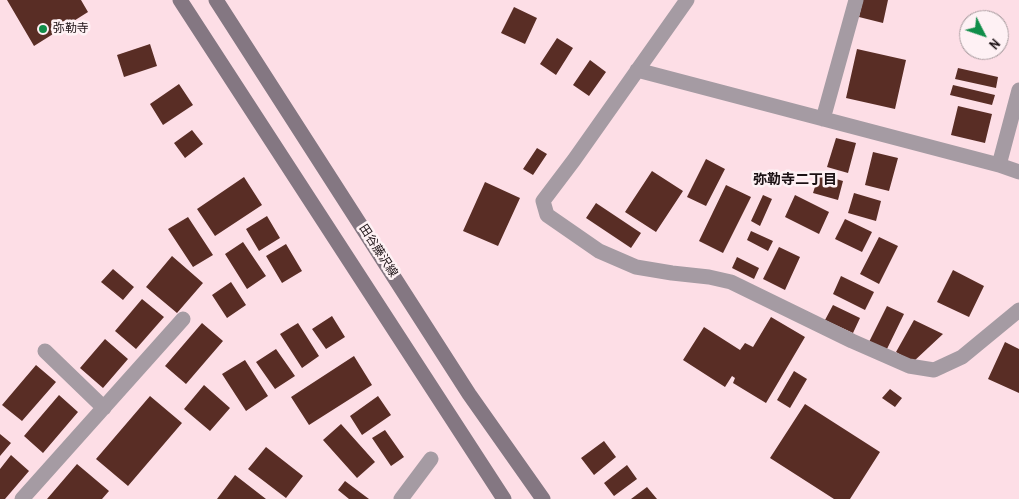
<!DOCTYPE html>
<meta charset="utf-8">
<style>
body{margin:0}
#map{position:relative;width:1019px;height:499px;overflow:hidden;background:#fddee6;font-family:"Archivo Narrow",sans-serif}
canvas{display:block}
.north{position:absolute;left:959px;top:10px;width:50px;height:50px;box-sizing:border-box;background:#fef1f4;border:1px solid #a3979a;border-radius:50%;rotate:131deg;font-size:14px;font-weight:700;line-height:20px;text-align:center;color:#1b1114}
.north::after{content:'';display:block;margin:auto;width:18px;height:22px;background:#108d49;clip-path:polygon(50% 0,100% 100%,50% 72%,0 100%)}
</style>
<div id="map">
<canvas width="1019" height="499"></canvas>
<div class="north">N</div>
</div>
<script>
const ctx = document.querySelector('canvas').getContext('2d');
ctx.lineJoin = 'round';
function paint(path, color) {
  ctx.fillStyle = color;
  ctx.fill(path, 'evenodd');
}
function toPath(rows) {
  const path = new Path2D();
  for (const r of rows) {
    path.moveTo(r[0], r[1]);
    for (let i = 2; i < r.length; i += 2) path.lineTo(r[i], r[i + 1]);
  }
  return path;
}
function strokePath(path, color, width, dash) {
  ctx.strokeStyle = color;
  ctx.lineWidth = width;
  ctx.lineCap = dash ? 'butt' : 'round';
  ctx.setLineDash(dash || []);
  ctx.stroke(path);
}
function write(font, color, halo, rows, align = 'center') {
  ctx.font = font + ' "Archivo Narrow","Noto Sans JP",sans-serif';
  ctx.lineWidth = 5;
  ctx.setLineDash([]);
  ctx.textBaseline = 'middle';
  ctx.strokeStyle = halo;
  ctx.fillStyle = color;
  for (const [text, x, y, turn = 0] of rows) {
    ctx.save();
    ctx.translate(x, y);
    ctx.rotate((+turn || 0) * Math.PI / 180);
    ctx.textAlign = isNaN(turn) ? turn : align;
    if (halo) ctx.strokeText(text, 0, 0);
    ctx.fillText(text, 0, 0);
    ctx.restore();
  }
}
paint(toPath([
 [7,0,81,0,88,12,34,46],
 [863,0,888,0,883,23,859,17],
 [514,7,537,18,525,44,501,33],
 [557,38,573,48,556,75,540,64],
 [150,44,157,66,124,77,117,55],
 [857,49,906,60,895,109,846,98],
 [590,60,606,72,589,96,573,85],
 [958,68,998,77,996,88,955,79],
 [179,84,193,105,163,125,150,104],
 [953,85,995,95,992,105,950,95],
 [958,106,992,114,985,143,951,135],
 [192,130,203,144,185,158,174,143],
 [836,138,856,143,848,173,827,167],
 [537,148,547,154,533,175,523,169],
 [873,152,898,158,889,191,865,185],
 [706,159,725,169,706,206,687,197],
 [652,171,683,191,656,232,625,212],
 [819,174,843,181,838,200,813,193],
 [244,177,262,205,215,236,197,209],
 [485,182,520,198,498,246,463,231],
 [726,185,751,197,723,253,699,241],
 [854,193,881,201,876,221,848,213],
 [763,195,772,199,760,226,751,221],
 [795,195,829,212,819,234,785,217],
 [596,203,641,233,631,248,586,218],
 [267,216,280,238,259,251,246,229],
 [188,217,213,255,193,267,168,229],
 [845,219,872,232,862,252,835,239],
 [751,231,773,241,768,251,747,240],
 [879,237,898,246,879,284,860,274],
 [243,242,266,276,247,289,225,254],
 [286,244,302,271,282,283,266,256],
 [779,247,800,257,785,290,763,279],
 [172,256,203,283,177,313,146,287],
 [737,257,759,268,754,279,732,268],
 [113,269,134,287,123,300,101,282],
 [953,270,984,286,969,317,937,302],
 [841,276,874,292,865,310,833,294],
 [231,282,246,305,227,318,212,295],
 [142,299,164,317,136,349,115,331],
 [833,305,860,318,853,333,825,320],
 [887,306,904,314,886,351,869,342],
 [332,316,345,337,326,349,312,329],
 [771,317,805,337,766,403,733,383,735,378,732,376,725,387,683,360,704,327,740,350,745,343,753,347],
 [914,320,943,334,913,362,896,352],
 [202,323,223,341,186,384,165,366],
 [298,323,319,356,302,368,280,334],
 [105,339,128,359,103,388,80,368],
 [1005,342,1019,349,1019,393,988,379],
 [276,349,295,376,275,389,256,362],
 [354,356,372,385,309,425,291,397],
 [245,360,268,396,246,411,222,374],
 [36,365,56,382,22,421,2,405],
 [794,371,807,379,790,408,777,400],
 [204,385,230,408,210,431,184,409],
 [890,389,902,398,895,407,882,398],
 [59,395,78,412,43,453,24,436],
 [150,396,182,423,128,486,96,459],
 [378,396,391,415,362,435,350,416],
 [805,404,880,452,850,499,834,499,770,458],
 [341,424,375,462,357,478,323,440],
 [385,430,404,457,391,466,372,438],
 [0,434,11,443,0,456],
 [604,441,616,457,594,475,581,458],
 [266,447,303,476,286,498,248,469],
 [11,455,29,471,5,499,0,499,0,469],
 [77,464,109,491,102,499,47,499],
 [627,465,637,479,614,496,604,483],
 [235,475,266,499,217,499],
 [345,481,369,499,349,499,338,490],
 [647,487,657,499,631,499]
]), '#592d25');
strokePath(toPath([
 [687,0,574,160,543,201,547,215,599,251,636,267,672,273,709,277,731,282,852,341,909,366,934,370,962,357,1019,310],
 [637,70,999,165,1019,172],
 [823,119,856,0],
 [999,165,1019,90],
 [45,351,104,408],
 [22,499,183,319],
 [401,499,431,459]
]), '#a59ba3', 15);
strokePath(toPath([
 [180,0,504,499],
 [216,0,469,394,543,499]
]), '#847782', 15);
for (const [x, y, r, color] of [
 [43,29,5,"#108d49"]
]) {
  const dot = new Path2D();
  dot.arc(x, y, r, 0, 2 * Math.PI);
  ctx.fillStyle = color;
  ctx.fill(dot);
  strokePath(dot, '#fef1f4', 2);
}
write('12px', '#1b1114', '#fef1f4', [
 ["弥勒寺",53,29]
], 'left');
write('12px', '#1b1114', '#fef1f4', [
 ["田谷藤沢線",378,251,57]
]);
write('bold 14px', '#1b1114', '#fef1f4', [
 ["弥勒寺二丁目",795,180]
]);
</script>
